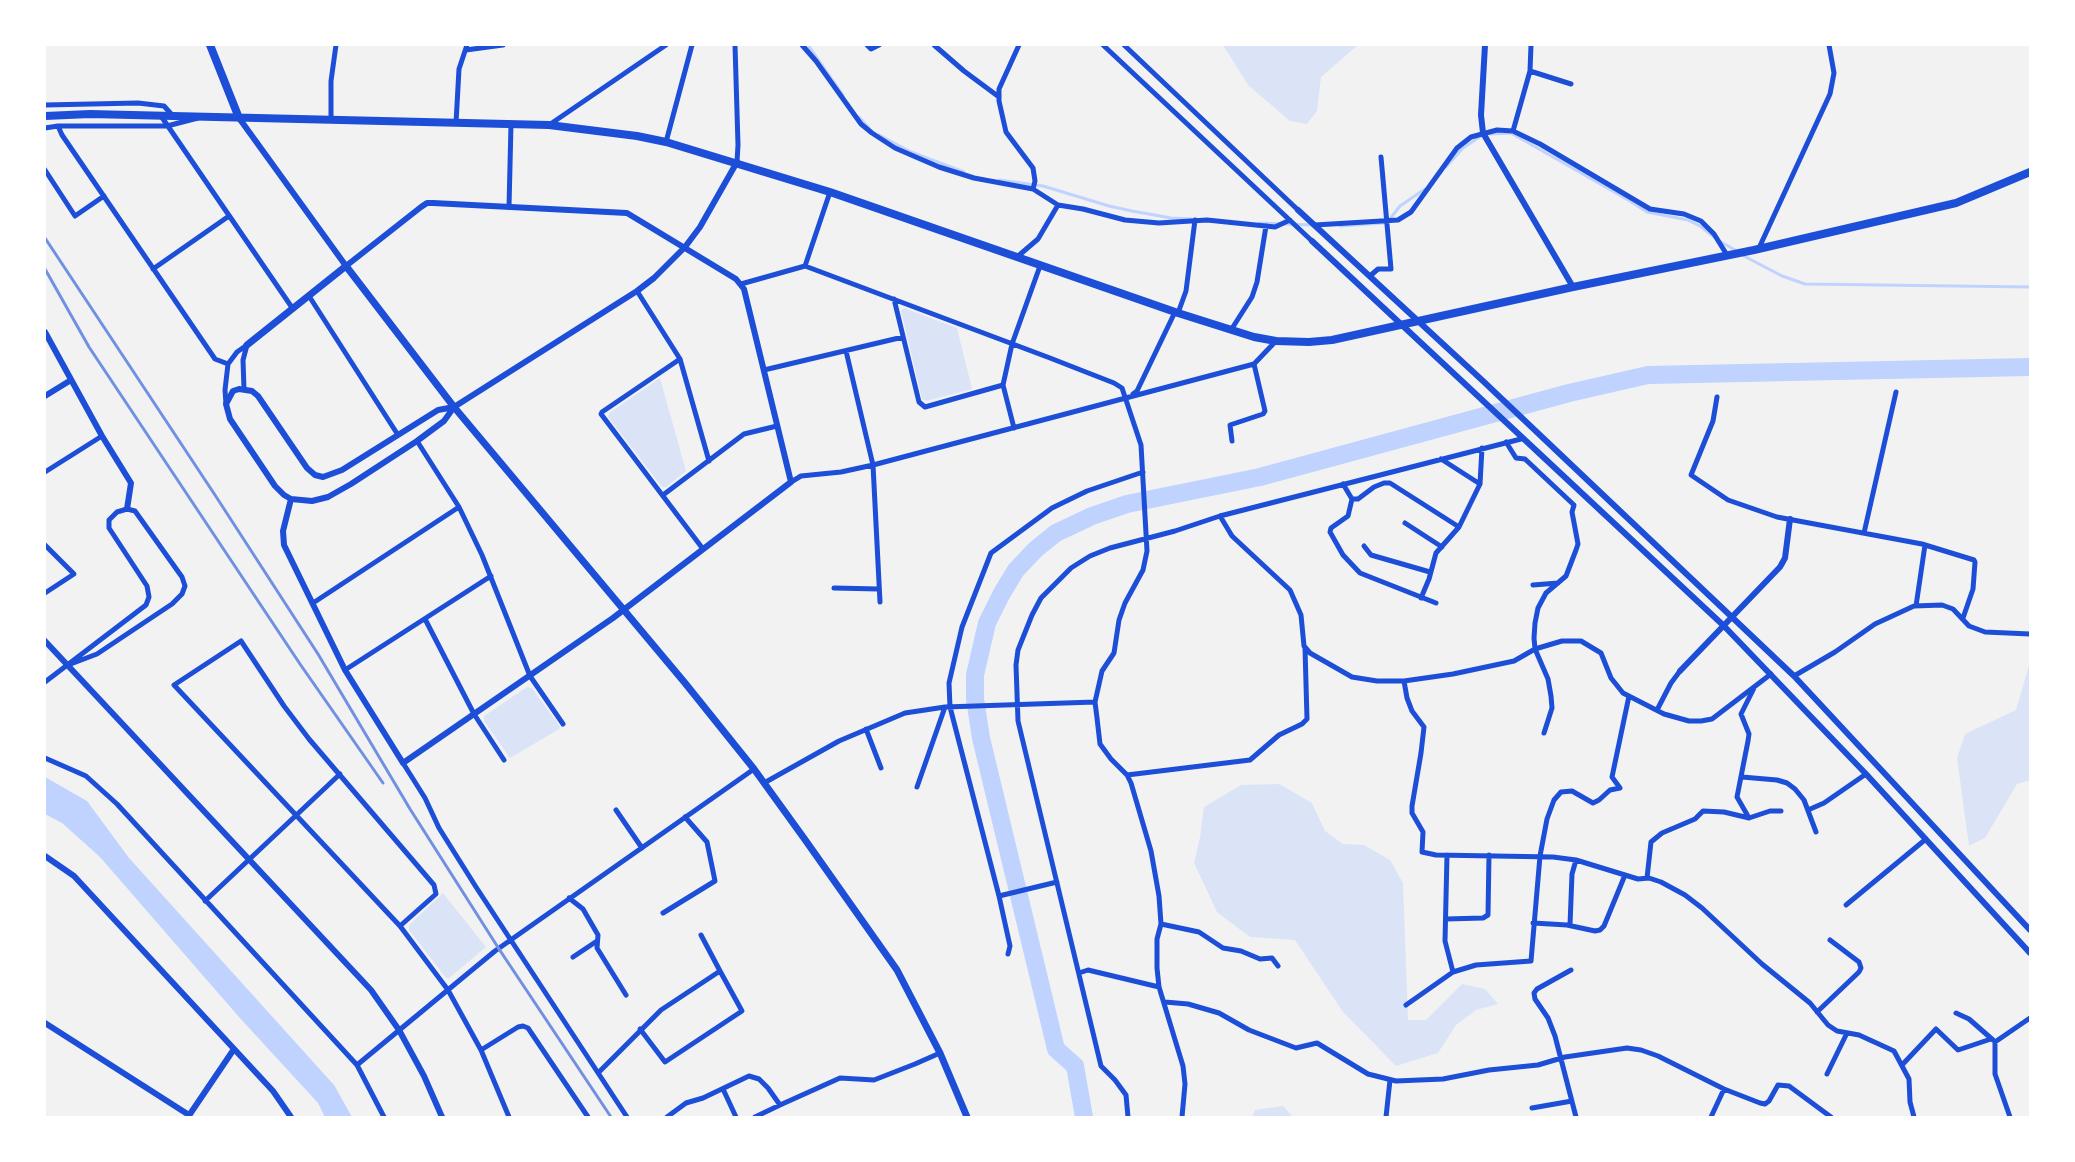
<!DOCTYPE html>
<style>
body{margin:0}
#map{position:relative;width:2075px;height:1162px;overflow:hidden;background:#f2f2f2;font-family:"Sofia Sans Condensed",sans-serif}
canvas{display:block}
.frame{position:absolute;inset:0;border:46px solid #fff;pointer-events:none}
</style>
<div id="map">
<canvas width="2075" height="1162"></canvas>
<div class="frame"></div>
</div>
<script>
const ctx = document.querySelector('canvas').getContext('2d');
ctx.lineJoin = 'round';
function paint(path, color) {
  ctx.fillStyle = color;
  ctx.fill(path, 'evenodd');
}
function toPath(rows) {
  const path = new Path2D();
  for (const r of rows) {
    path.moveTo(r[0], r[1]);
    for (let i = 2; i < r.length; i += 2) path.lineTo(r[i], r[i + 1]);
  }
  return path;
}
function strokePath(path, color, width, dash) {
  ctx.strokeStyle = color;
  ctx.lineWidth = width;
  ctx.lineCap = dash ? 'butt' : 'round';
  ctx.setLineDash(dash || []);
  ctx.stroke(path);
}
paint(toPath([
 [1223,45,1358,45,1321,77,1317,111,1307,124,1290,121,1248,85],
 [904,308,957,328,972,389,926,401,922,399,901,311],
 [660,378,686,471,666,487,662,487,608,417,609,413],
 [2030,662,2030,780,2017,784,1985,838,1969,846,1957,758,1965,734,2016,710],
 [527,687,532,688,561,728,510,758,484,721,484,716],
 [1279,784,1312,803,1325,831,1343,844,1364,845,1390,860,1403,883,1408,1020,1426,1020,1462,984,1485,989,1498,1004,1476,1010,1456,1025,1438,1053,1396,1066,1343,1012,1295,940,1250,937,1217,912,1194,863,1200,837,1204,807,1241,785],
 [443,893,486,947,449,978,446,978,409,930,409,925],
 [1283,1106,1293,1117,1252,1117,1255,1110]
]), '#dbe4f7');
paint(toPath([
 [45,777,87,801,129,858,334,1085,352,1117,325,1117,318,1103,239,1017,100,857,62,823,45,814]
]), '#bfd3fe');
strokePath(toPath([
 [808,45,843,95],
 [859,117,869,128],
 [1490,134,1511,133,1630,201,1647,212,1688,220,1700,226,1714,237],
 [879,135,911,152,964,172],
 [1446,167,1463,148,1481,136],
 [999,180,1043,186,1109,206,1132,211,1171,218,1192,219],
 [1389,220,1400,206,1425,189],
 [1259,223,1312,225],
 [1340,226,1384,223],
 [1719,241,1737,251],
 [1742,255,1782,276,1805,284,2030,287]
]), '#bfd3fe', 3);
strokePath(toPath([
 [1084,1117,1075,1066,1056,1049,981,738,975,699,975,675,987,623,1002,593,1016,570,1036,549,1056,533,1092,516,1127,504,1260,477,1569,393,1648,375,2030,367]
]), '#bfd3fe', 18);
strokePath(toPath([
 [735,45,738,145,737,162],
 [802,45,816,61,861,124,872,133,895,148,939,167,974,178,1033,189,1058,205,1083,209,1125,220,1159,223,1207,220,1275,227,1290,220],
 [867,45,871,49,879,45],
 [934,45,964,71,999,97],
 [1019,45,999,89,999,101,1006,132,1033,168,1035,181,1033,189],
 [1103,45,1312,241],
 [1124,45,1298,210],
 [466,50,503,45],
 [1530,71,1571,84],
 [45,105,138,103,164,106,173,116],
 [161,116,293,309],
 [331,120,331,81,336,45],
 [456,123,459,69,467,45],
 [549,125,666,45],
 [58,126,62,135,215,359,228,364],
 [45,128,58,126,167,126,198,118],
 [1513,131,1530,71,1531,45],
 [666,142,692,45],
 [45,170,75,216,104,196],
 [509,207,511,124],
 [1315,225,1398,220,1411,212,1457,148,1471,137,1497,130,1513,131,1540,144,1650,209,1684,214,1701,221,1714,234,1727,255],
 [1759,248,1830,94,1834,73,1829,45],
 [1017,257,1038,239,1058,205],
 [805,266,830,192],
 [153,269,229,216],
 [1370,276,1378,269,1391,269,1381,157],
 [741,284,805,266,1050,358,1114,383,1122,388,1141,445,1147,551,1143,570,1125,603,1119,620,1114,653,1102,671,1095,702,1097,718,1100,744,1111,759,1127,775,1131,783,1151,851,1159,896,1161,924,1157,939,1157,968,1159,987,1183,1066,1185,1084,1182,1117],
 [637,291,680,359,709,461],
 [309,296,398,435],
 [894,299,919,402,925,407,1003,385],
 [1178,313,1186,291,1195,220],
 [1231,330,1252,297,1257,282,1266,226],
 [846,351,873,465,880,602],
 [680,359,602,412,601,414,703,549],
 [764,370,903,337],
 [244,389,243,360,247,345],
 [1133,394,1137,391,1175,312],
 [1717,397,1713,421,1691,475,1728,500,1777,517,1922,544,1974,560,1975,562,1973,589,1963,618],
 [226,404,225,390,228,364,237,352,247,345],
 [1014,428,1003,385,1012,344,1040,266],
 [417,441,459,507,482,555,530,676,563,724],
 [1232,441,1230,425,1263,414,1265,411,1254,364],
 [1506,442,1516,458,1525,459,1574,505,1572,512,1578,544,1576,550,1566,576,1546,593,1538,608,1535,623,1534,638,1535,649,1548,679,1551,696,1552,708,1544,733],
 [1441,459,1480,484],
 [45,472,102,436],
 [791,482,801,476,841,472,873,465,1254,364,1276,341],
 [1343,484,1352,499],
 [663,495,744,434,777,426],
 [1220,516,1232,536,1290,590,1301,615,1304,646,1310,653,1352,677,1377,681,1404,681,1453,674,1514,661,1535,649,1562,641,1581,641,1601,653,1611,678,1623,693,1664,714,1689,721,1701,721,1712,719,1771,674],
 [1405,523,1442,547],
 [1864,533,1896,392],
 [45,545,74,574,45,593],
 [1364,546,1371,555,1430,572],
 [1533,585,1558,583],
 [834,588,878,589],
 [1421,598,1429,579,1436,553,1459,527,1480,484,1482,448],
 [313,603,459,507],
 [1436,603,1360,573,1343,555,1330,532,1331,528,1348,516,1352,499,1358,499,1374,487,1384,483,1390,483,1459,527],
 [1916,606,1925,545],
 [425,619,474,714,504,760],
 [345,670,491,576],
 [1794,676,1835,652,1875,624,1914,606,1942,605,1953,609,1969,626,1985,632,2030,634],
 [1404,681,1407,698,1412,711,1424,727,1421,753,1412,806,1412,813,1423,832,1422,852,1436,855,1553,857,1576,860,1638,879,1649,878,1661,882,1685,895,1702,908,1762,964,1810,1003,1828,1025,1837,1031,1859,1035,1894,1051,1909,1079,1910,1102,1914,1117],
 [45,682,146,605,149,597,147,586,109,528,109,520,117,512,127,509,135,511,182,577,185,586,182,594,172,604,97,654,68,665],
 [1657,710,1671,683,1680,671],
 [866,729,881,768],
 [45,758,86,776,117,804,357,1065,384,1117],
 [403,763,425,798,439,828,476,887,627,1117],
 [1127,775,1250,760,1279,735,1302,724,1307,719,1305,648],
 [1742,777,1777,780,1787,783,1795,789,1804,800,1816,832],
 [764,783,839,741,905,713,945,707,1095,702],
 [917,787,945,707],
 [616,810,642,848],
 [1808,810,1824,803,1866,774],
 [1749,818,1737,797,1748,741,1749,734,1741,714,1754,688],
 [1447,855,1445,941,1453,972],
 [1647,878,1651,842,1662,833,1695,819,1703,811,1724,812,1749,818,1770,811,1781,811],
 [999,896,1057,882],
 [569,898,583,909,598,935,597,948,626,995],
 [205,901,340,774],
 [1846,905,1926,839],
 [663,913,715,881,707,842,685,817],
 [1446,919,1483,918,1488,915,1489,855],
 [1533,923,1567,925,1595,931,1600,930,1604,926,1625,875],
 [1161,924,1199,932,1223,948,1241,951,1260,959,1272,958,1278,966],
 [1570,925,1572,874,1576,860],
 [400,926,436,894,434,885,309,739,284,706,241,641,174,685,400,926,448,990,481,1050,509,1117],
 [1008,954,1010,946,999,896,950,707,949,683,962,627,991,553,1052,508,1087,491,1143,472],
 [573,957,597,941],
 [1571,970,1537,989,1534,993,1535,999,1548,1018,1555,1036,1576,1117],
 [1079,973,1088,970,1159,987],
 [1165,1002,1188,1004,1219,1013,1249,1030,1296,1048,1317,1043,1368,1074,1396,1081,1443,1079,1489,1070,1538,1065,1565,1057,1627,1048,1641,1050,1658,1056,1724,1089,1760,1103,1765,1104,1769,1101,1778,1085,1789,1086,1831,1117],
 [1406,1005,1453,972,1476,965,1531,961,1540,856,1547,819,1554,800,1561,792,1572,791,1593,803,1599,800,1610,790,1620,788,1612,777,1629,696],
 [1817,1012,1859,972,1861,968,1859,962,1830,940],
 [1956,1013,1969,1019,1993,1040],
 [640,1029,665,1062,742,1011,720,971],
 [481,1050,518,1027,523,1026,528,1028,588,1117],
 [357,1065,495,951,754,769],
 [1902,1065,1936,1029,1958,1050,1991,1039],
 [598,1073,661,1010,720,971,701,935],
 [1827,1074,1847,1033],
 [723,1089,736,1117],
 [1532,1108,1572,1101],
 [667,1117,686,1103,703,1098,749,1076,759,1079,768,1088,780,1105,840,1078,874,1080,915,1064,940,1053],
 [755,1117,780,1105],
 [1128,1117,1126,1095,1115,1080,1101,1066,1018,721,1016,665,1018,650,1032,615,1041,598,1071,568,1090,556,1110,548,1175,531,1220,516,1521,439],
 [1386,1117,1390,1080],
 [1711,1117,1724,1089],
 [2010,1117,1995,1074,1995,1042,2030,1018]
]), '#1d4ed8', 5);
strokePath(toPath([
 [1485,45,1481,115,1483,133,1573,287],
 [239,118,346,266,421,207,427,203,433,203,627,213,736,279,744,289,791,482,613,618,403,763,345,670,284,545,283,531,291,499],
 [1298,210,1483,381,1794,676,2030,930],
 [1312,241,1724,626,1866,774,2030,953],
 [45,332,102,436,131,483,127,509],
 [239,389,252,391,258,396,307,468,315,475,323,477,342,470,438,410,454,407,444,421,417,441,351,484,328,497,312,501,291,499,284,495,275,486,230,419,226,404,233,391,239,389],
 [45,396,71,380],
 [454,407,637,291,654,278,685,247,700,227,737,162],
 [45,641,371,990,399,1030,424,1076,442,1117],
 [1680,671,1780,567,1785,558,1790,519],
 [45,856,74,876,273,1091,291,1117],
 [45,1023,189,1115],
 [188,1117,234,1049]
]), '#1d4ed8', 6);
strokePath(toPath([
 [247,345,346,266,454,407,685,683,754,769,806,841,897,970,940,1053,967,1117]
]), '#1d4ed8', 7);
strokePath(toPath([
 [210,45,239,118],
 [45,116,90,114,549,125,637,136,666,142,830,192,1178,313,1254,337,1276,341,1309,342,1332,340,1573,287,1754,250,1956,203,2030,172]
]), '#1d4ed8', 8);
strokePath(toPath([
 [45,238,215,495,318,654,410,809,499,949,611,1117],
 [45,269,89,347,300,664,383,783]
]), '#7290e2', 3);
</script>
